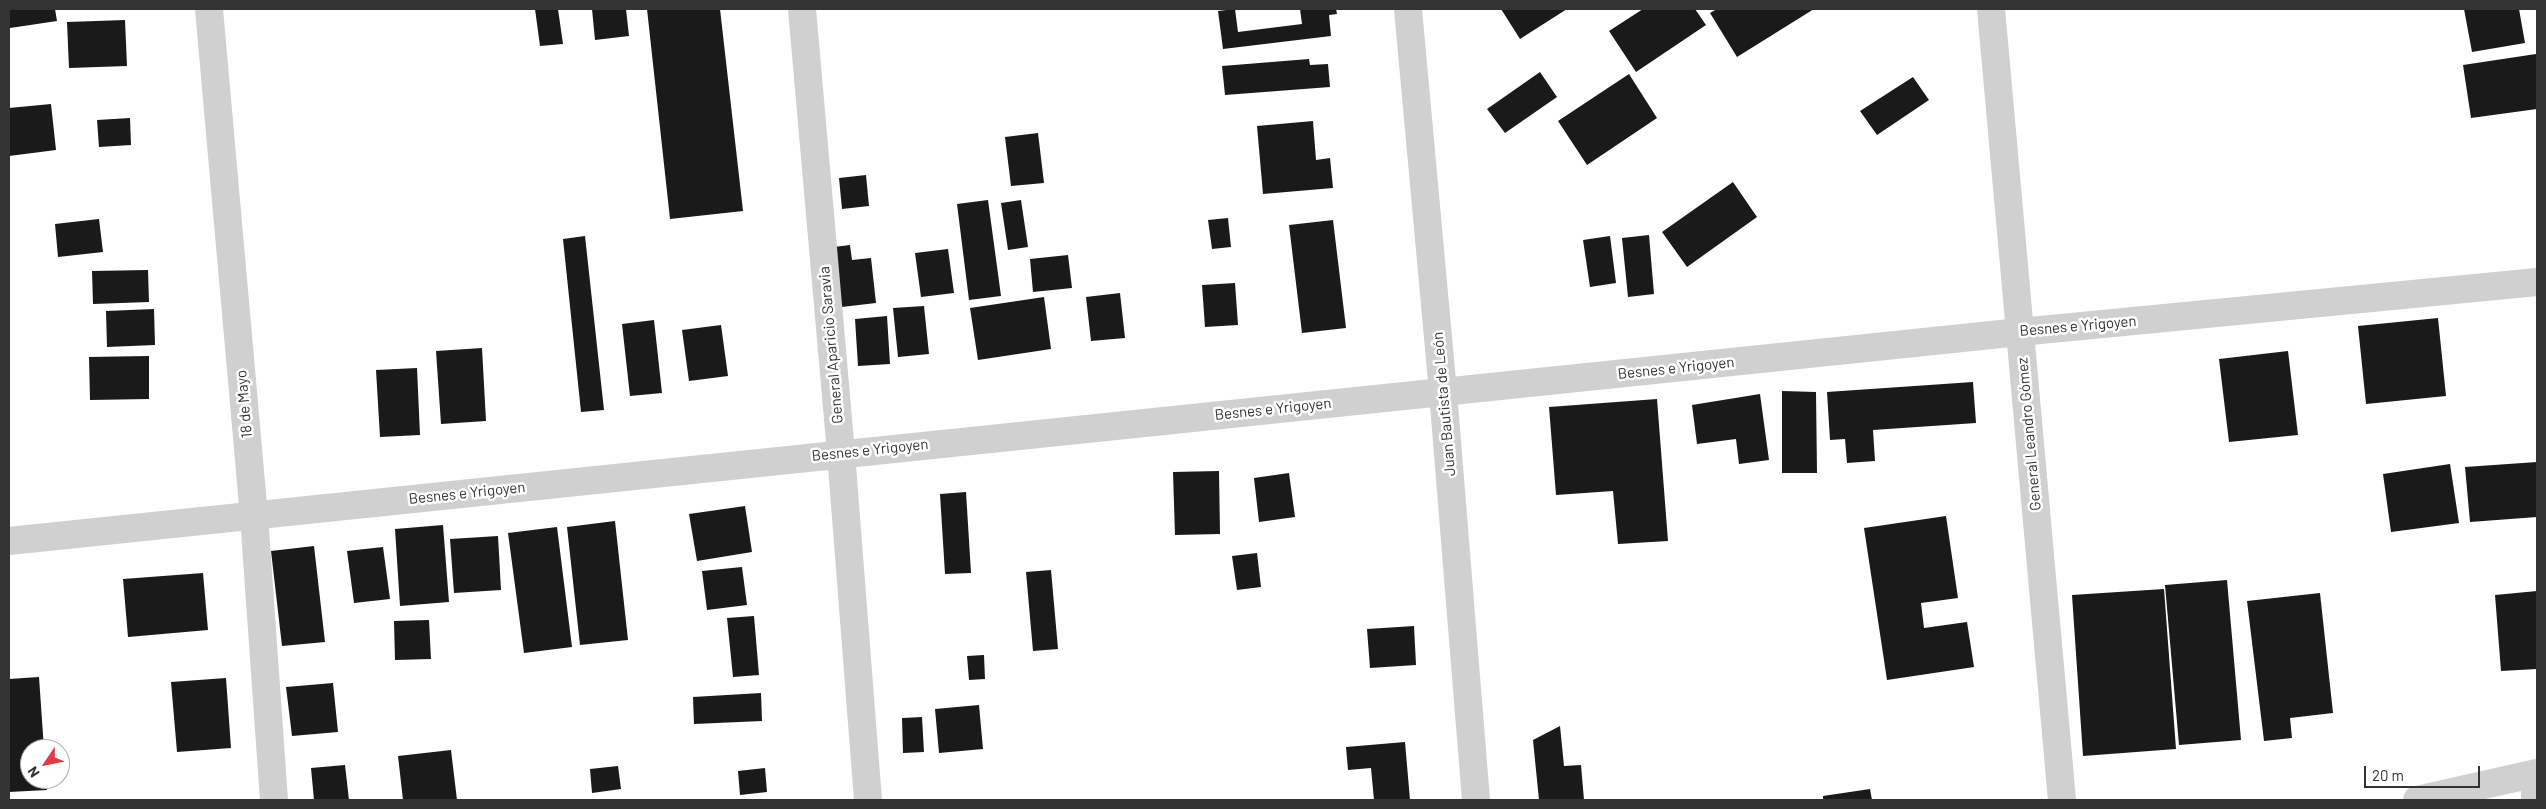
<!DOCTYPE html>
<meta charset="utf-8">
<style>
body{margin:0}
#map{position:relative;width:2546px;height:809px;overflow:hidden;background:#fff;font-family:Barlow,sans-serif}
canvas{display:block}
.frame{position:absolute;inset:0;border:10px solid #333;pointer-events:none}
.north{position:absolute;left:20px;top:739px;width:50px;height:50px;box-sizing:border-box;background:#fff;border:1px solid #adadad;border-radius:50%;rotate:236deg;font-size:14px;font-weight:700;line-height:20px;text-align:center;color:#333}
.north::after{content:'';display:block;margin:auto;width:18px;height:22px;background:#e63946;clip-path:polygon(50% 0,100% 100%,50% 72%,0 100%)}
.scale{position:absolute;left:2364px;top:766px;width:116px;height:22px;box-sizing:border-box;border:2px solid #333;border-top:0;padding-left:6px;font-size:15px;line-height:18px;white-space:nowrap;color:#333;-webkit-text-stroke:4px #fff;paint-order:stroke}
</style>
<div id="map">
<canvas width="2546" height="809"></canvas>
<div class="frame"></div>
<div class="north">N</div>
<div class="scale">20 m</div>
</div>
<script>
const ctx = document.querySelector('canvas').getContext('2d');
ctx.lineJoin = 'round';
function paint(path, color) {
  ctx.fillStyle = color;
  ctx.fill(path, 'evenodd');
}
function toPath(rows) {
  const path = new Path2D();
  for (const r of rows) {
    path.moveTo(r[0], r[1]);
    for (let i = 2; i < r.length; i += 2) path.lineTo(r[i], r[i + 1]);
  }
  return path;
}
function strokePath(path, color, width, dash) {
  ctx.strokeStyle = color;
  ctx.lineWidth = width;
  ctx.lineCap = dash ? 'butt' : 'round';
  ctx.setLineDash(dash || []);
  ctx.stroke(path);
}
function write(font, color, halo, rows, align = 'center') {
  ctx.font = font + ' Barlow,sans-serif';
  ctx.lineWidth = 5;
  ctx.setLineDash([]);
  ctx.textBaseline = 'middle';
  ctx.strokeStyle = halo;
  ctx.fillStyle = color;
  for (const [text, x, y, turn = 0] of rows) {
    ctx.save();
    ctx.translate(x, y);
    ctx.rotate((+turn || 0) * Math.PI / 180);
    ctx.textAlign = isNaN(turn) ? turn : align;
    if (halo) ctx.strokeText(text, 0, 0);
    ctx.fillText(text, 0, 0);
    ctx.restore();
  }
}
paint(toPath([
 [9,9,55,9,57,21,10,28],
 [535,9,558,9,563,44,540,46],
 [592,9,626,9,629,36,595,40],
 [647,9,720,9,743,211,670,219],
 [1235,9,1238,32,1302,24,1300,9,1336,9,1337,14,1329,15,1331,36,1223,49,1218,11],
 [1501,9,1567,9,1520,39],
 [1643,9,1695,9,1706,25,1636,72,1609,31],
 [1717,9,1814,9,1737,57,1710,13],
 [2464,9,2519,9,2525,43,2472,52],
 [125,20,127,66,69,68,67,22],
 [2536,54,2537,109,2471,118,2463,65],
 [1309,59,1310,65,1328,64,1330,87,1225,95,1222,66],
 [1540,72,1557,97,1505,133,1487,109],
 [1629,74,1657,118,1587,165,1558,121],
 [1913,77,1929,100,1877,135,1860,111],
 [51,104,56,150,9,156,9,108],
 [130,118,131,145,99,147,97,120],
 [1313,121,1316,160,1330,158,1333,188,1263,194,1257,126],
 [1038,133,1044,183,1011,186,1005,137],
 [866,175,869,206,842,209,839,178],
 [1733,182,1757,217,1687,267,1662,232],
 [988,200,1001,296,969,300,957,204],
 [1021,200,1028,247,1008,250,1001,203],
 [1228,218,1231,247,1212,249,1208,220],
 [99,219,103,252,58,257,55,224],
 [1333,220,1346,328,1302,333,1289,225],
 [1649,235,1654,294,1628,297,1622,238],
 [585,236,604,410,581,412,563,239],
 [1610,236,1616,283,1590,287,1583,240],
 [850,245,852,260,871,258,876,303,833,308,826,248],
 [948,249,954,293,921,297,915,253],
 [1068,255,1072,288,1033,292,1030,259],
 [148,270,149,302,93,304,92,271],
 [1235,283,1238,325,1205,327,1202,285],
 [1120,293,1125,338,1091,341,1086,297],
 [1044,297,1051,349,978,360,970,308],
 [924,306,929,354,898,357,893,308],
 [154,309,155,345,107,347,106,311],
 [887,316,890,364,858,366,855,319],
 [2438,318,2446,396,2366,404,2358,326],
 [654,320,662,393,630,396,622,324],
 [721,325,728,376,689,381,682,330],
 [482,348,486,421,441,424,436,351],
 [2288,351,2298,435,2229,442,2219,359],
 [149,356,149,399,90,400,89,357],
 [417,368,420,435,380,437,376,370],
 [1973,382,1976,423,1873,430,1875,461,1847,463,1845,439,1830,440,1827,392],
 [1782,391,1816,392,1817,473,1782,473],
 [1760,394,1769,460,1739,464,1736,439,1697,444,1692,405],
 [1657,399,1668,541,1618,544,1613,491,1556,495,1549,407],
 [2537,462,2537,517,2470,522,2465,467],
 [2450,464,2459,523,2391,532,2383,474],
 [1219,471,1220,534,1175,535,1173,472],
 [1289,473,1295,517,1259,522,1254,478],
 [966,492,971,573,945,574,940,494],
 [745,506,752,552,697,561,689,514],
 [1946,516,1958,598,1921,603,1924,628,1967,622,1974,667,1887,680,1864,528],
 [615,521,628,640,580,645,567,527],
 [443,525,449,602,400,606,395,529],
 [557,527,572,647,524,653,508,533],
 [498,536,501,590,454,593,450,539],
 [314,546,325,642,282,646,271,551],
 [383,547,390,599,354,603,347,551],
 [1257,553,1261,587,1237,590,1232,556],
 [742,567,747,605,707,610,702,571],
 [1051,570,1058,649,1033,651,1026,572],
 [203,573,208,630,128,637,123,579],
 [2227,580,2241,740,2179,745,2165,585],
 [2164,589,2176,749,2083,756,2072,595],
 [2537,591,2537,669,2501,671,2495,595],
 [2320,593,2333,713,2290,718,2292,738,2264,741,2247,601],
 [754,616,759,675,733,677,727,618],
 [429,620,431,659,395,660,394,621],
 [1414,626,1416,665,1370,668,1367,629],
 [984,655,985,679,969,680,967,656],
 [39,677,44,749,30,749,30,779,46,779,47,790,9,792,9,679],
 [226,678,231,748,177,752,171,682],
 [333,683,338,732,292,736,286,687],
 [761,693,762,721,694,724,693,697],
 [979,705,983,749,939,753,935,709],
 [922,717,924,752,903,753,902,718],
 [1560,726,1564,766,1581,765,1584,800,1539,800,1533,740],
 [1405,742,1410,800,1374,800,1371,768,1348,770,1346,747],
 [451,750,457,800,403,800,398,756],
 [345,765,349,800,314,800,311,768],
 [618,766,621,789,592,793,590,769],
 [765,768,767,792,740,795,738,771],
 [1870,789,1872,800,1823,800,1823,796]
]), '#1a1a1a');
strokePath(toPath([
 [209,9,254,516,274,800],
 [802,9,841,453,868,800],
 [1408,9,1443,392,1476,800],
 [1991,9,2062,800],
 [9,541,2020,332,2537,282],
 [2417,800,2537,773],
 [2535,800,2535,774]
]), '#d0d0d0', 28);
write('15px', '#333', '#fff', [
 ["Besnes e Yrigoyen",2078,326,-5],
 ["General Aparicio Saravia",831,345,-95],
 ["Besnes e Yrigoyen",1676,368,-6],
 ["18 de Mayo",244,404,-95],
 ["Juan Bautista de León",1444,404,-95],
 ["Besnes e Yrigoyen",1273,409,-6],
 ["General Leandro Gómez",2029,434,-95],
 ["Besnes e Yrigoyen",870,450,-6],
 ["Besnes e Yrigoyen",467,493,-6]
]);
</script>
